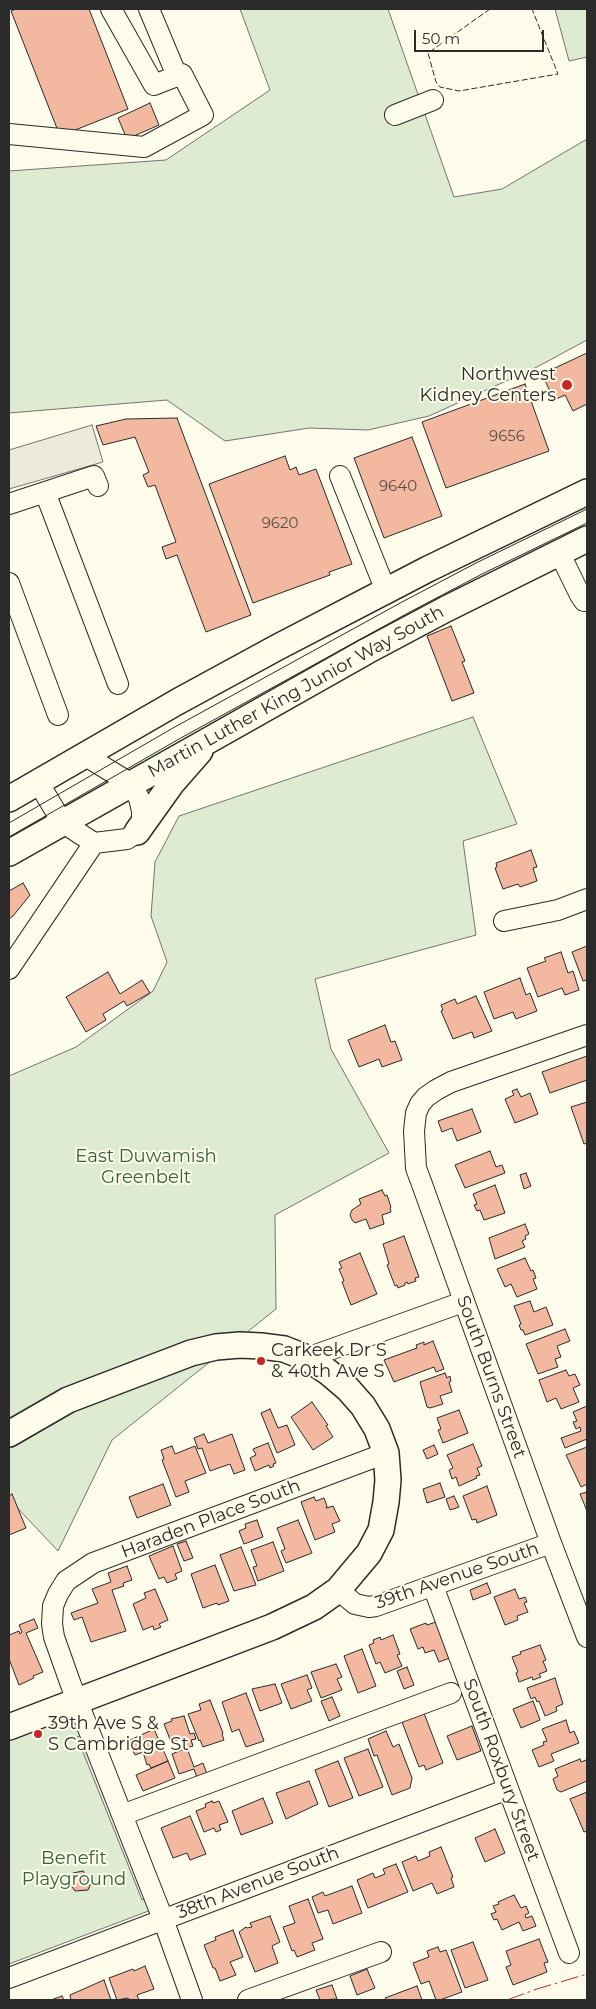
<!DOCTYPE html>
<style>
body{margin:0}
#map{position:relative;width:596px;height:2009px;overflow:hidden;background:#fdfbea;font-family:Montserrat,sans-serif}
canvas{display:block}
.frame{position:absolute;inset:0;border:10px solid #2b2b2b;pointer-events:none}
.scale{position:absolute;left:414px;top:30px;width:130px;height:22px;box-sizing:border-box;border:2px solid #2b2b2b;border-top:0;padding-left:6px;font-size:15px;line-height:18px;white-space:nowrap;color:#2b2b2b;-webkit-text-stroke:4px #fdfbea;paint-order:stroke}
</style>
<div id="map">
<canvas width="596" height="2009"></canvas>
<div class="frame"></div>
<div class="scale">50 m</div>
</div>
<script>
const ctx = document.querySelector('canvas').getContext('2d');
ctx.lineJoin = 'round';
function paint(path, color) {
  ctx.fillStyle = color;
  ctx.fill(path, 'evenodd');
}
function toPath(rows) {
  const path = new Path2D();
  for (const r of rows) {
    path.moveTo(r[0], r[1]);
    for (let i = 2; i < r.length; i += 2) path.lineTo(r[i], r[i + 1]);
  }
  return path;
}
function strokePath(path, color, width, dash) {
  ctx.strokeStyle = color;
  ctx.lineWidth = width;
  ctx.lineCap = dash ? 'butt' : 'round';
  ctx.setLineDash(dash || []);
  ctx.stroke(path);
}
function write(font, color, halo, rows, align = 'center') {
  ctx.font = font + ' Montserrat,sans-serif';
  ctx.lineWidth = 4;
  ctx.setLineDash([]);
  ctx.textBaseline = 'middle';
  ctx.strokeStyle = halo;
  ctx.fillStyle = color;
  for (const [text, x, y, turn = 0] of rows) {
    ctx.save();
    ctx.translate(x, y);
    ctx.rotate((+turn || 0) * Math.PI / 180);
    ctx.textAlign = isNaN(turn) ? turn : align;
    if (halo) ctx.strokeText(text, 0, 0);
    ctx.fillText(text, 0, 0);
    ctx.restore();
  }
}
const green = toPath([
 [240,9,388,9,454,197,502,189,587,139,587,340,537,367,429,416,368,430,309,428,225,441,167,400,9,413,9,171,166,160,270,90,240,9],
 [555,9,587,9,587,57,569,61,555,9],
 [473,717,517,824,463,841,476,935,315,979,331,1049,389,1153,275,1215,276,1309,112,1440,58,1551,9,1499,9,1076,76,1047,153,991,167,962,151,916,155,862,179,816,473,717],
 [77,1698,159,1907,9,1964,9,1725,77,1698]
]);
paint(green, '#deebd1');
strokePath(green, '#74746e', 1);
const parking = toPath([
 [92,425,103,462,9,489,9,450,92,425],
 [83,1735,147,1898,142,1900,77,1737,83,1735]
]);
paint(parking, '#eceadb');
strokePath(parking, '#74746e', 1);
const building = toPath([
 [16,9,89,9,128,109,60,136,11,11,16,9],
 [150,103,159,125,127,139,118,118,150,103],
 [587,353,587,404,573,411,565,395,554,400,542,374,587,353],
 [525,384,549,451,446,488,422,422,525,384],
 [177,418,251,615,206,632,177,555,166,559,162,547,176,542,155,485,148,487,143,475,149,472,135,437,103,445,96,426,126,419,177,418],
 [412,437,442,516,384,538,354,458,412,437],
 [285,456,290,470,296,467,299,475,316,469,352,564,329,572,330,575,253,603,209,484,285,456],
 [451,626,465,661,462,662,474,693,452,701,427,636,451,626],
 [531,850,537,867,533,868,537,881,520,887,518,884,503,889,495,868,497,867,496,863,531,850],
 [23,883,30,895,13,916,9,919,9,891,23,883],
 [587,946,587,980,583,981,572,952,587,946],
 [561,952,568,973,573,971,579,990,565,995,562,988,538,997,527,968,546,961,544,958,561,952],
 [108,972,120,994,142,980,150,993,127,1006,124,1001,103,1014,106,1020,86,1032,66,997,108,972],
 [520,978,526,995,530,993,537,1011,516,1019,513,1012,494,1019,484,992,520,978],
 [476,996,492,1031,474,1038,472,1032,453,1039,441,1011,443,1010,441,1005,455,999,457,1004,476,996],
 [385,1025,391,1042,395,1041,402,1060,382,1067,379,1059,359,1067,348,1040,385,1025],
 [587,1056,587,1080,550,1093,542,1072,587,1056],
 [517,1089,521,1097,530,1093,538,1114,515,1123,505,1099,514,1095,512,1091,517,1089],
 [587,1102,587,1143,584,1144,571,1107,587,1102],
 [472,1109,481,1132,457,1141,452,1128,442,1132,438,1121,472,1109],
 [490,1151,496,1167,502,1165,505,1173,465,1188,455,1165,490,1151],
 [526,1173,531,1186,524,1189,520,1175,526,1173],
 [495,1185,505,1213,484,1220,480,1210,477,1211,474,1205,477,1204,473,1194,495,1185],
 [382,1190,385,1196,387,1195,391,1207,390,1208,391,1212,382,1215,384,1224,370,1229,366,1219,355,1223,352,1220,350,1215,352,1210,361,1204,359,1199,382,1190],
 [525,1224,529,1234,525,1236,526,1239,522,1241,525,1247,495,1259,489,1238,525,1224],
 [404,1236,419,1277,415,1278,416,1281,408,1284,407,1282,405,1283,405,1285,398,1288,397,1285,395,1286,387,1265,389,1264,383,1244,404,1236],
 [360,1253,377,1294,351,1305,342,1282,344,1281,339,1269,342,1268,339,1262,360,1253],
 [525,1258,531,1271,533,1270,536,1278,533,1279,537,1289,517,1297,511,1284,505,1287,497,1269,525,1258],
 [530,1301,534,1312,546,1307,553,1325,525,1335,523,1330,521,1330,519,1325,521,1324,514,1306,530,1301],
 [565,1329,570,1341,557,1346,561,1357,555,1359,558,1367,538,1374,526,1344,565,1329],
 [433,1341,444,1369,436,1372,434,1367,394,1382,384,1360,417,1348,416,1345,424,1342,424,1345,433,1341],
 [566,1370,569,1376,575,1374,580,1385,573,1388,579,1402,561,1409,556,1398,547,1402,539,1380,566,1370],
 [445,1373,447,1378,450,1376,451,1381,449,1382,452,1392,440,1396,443,1404,430,1408,427,1407,420,1382,445,1373],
 [312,1402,328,1425,326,1426,333,1437,313,1450,291,1417,312,1402],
 [587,1406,587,1439,565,1448,561,1438,581,1431,580,1427,576,1429,573,1422,577,1421,573,1412,587,1406],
 [270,1409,278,1428,287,1425,295,1445,277,1453,261,1413,270,1409],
 [459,1410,468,1433,443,1443,438,1430,441,1429,437,1418,459,1410],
 [204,1434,208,1443,232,1434,245,1470,234,1474,230,1464,210,1471,202,1448,198,1449,194,1438,204,1434],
 [268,1443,276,1463,273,1464,274,1466,270,1468,269,1465,255,1471,250,1458,256,1455,253,1449,268,1443],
 [473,1444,482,1466,477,1468,480,1475,476,1476,477,1478,459,1486,456,1477,452,1479,449,1470,453,1468,447,1455,473,1444],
 [434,1445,438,1454,427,1459,423,1450,434,1445],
 [172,1446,175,1454,195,1446,206,1473,185,1481,189,1492,176,1497,162,1460,164,1459,161,1450,172,1446],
 [587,1447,587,1484,581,1487,566,1455,587,1447],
 [440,1483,445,1497,427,1503,423,1489,440,1483],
 [163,1484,171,1505,137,1518,129,1497,163,1484],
 [487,1486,497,1515,477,1523,476,1519,472,1520,463,1496,487,1486],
 [587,1492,587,1511,580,1494,587,1492],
 [12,1494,26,1528,9,1535,9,1496,12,1494],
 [454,1496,459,1507,450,1510,446,1499,454,1496],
 [314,1497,316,1501,324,1498,327,1506,326,1508,333,1506,340,1521,332,1524,335,1532,315,1540,301,1502,314,1497],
 [257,1520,263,1537,244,1544,239,1531,246,1528,245,1524,257,1520],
 [298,1520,312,1553,286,1563,281,1551,285,1549,277,1528,298,1520],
 [186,1541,193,1558,184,1561,177,1544,186,1541],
 [273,1542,284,1571,258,1581,253,1567,257,1566,251,1550,273,1542],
 [173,1546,182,1571,175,1574,177,1579,167,1583,164,1577,159,1579,149,1556,173,1546],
 [241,1547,256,1585,234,1591,220,1555,241,1547],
 [215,1565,229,1601,218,1605,217,1603,203,1608,191,1574,215,1565],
 [127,1566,132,1580,123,1583,124,1586,112,1590,126,1631,91,1642,82,1617,74,1620,71,1613,98,1603,92,1589,111,1582,108,1573,127,1566],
 [487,1583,491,1593,473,1600,470,1590,487,1583],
 [155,1589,168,1620,159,1624,161,1627,154,1630,153,1626,143,1630,133,1604,146,1598,144,1593,155,1589],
 [515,1589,519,1599,525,1597,527,1602,524,1603,528,1612,517,1616,518,1620,505,1625,494,1597,515,1589],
 [34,1619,38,1628,26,1633,43,1672,33,1676,34,1678,19,1685,9,1659,9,1635,19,1631,20,1634,22,1632,19,1625,34,1619],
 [436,1622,450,1658,439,1662,434,1650,425,1653,423,1647,418,1649,410,1629,426,1623,427,1625,436,1622],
 [393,1635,400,1654,397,1655,402,1666,385,1673,380,1662,376,1664,369,1645,374,1643,373,1640,380,1637,381,1640,393,1635],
 [540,1645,546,1660,543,1661,547,1671,539,1674,541,1677,533,1680,532,1677,519,1682,516,1673,518,1672,512,1657,521,1654,520,1652,540,1645],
 [362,1649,376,1686,358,1693,344,1656,362,1649],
 [336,1664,342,1677,337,1679,342,1690,321,1698,311,1672,336,1664],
 [407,1667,414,1685,404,1689,397,1671,407,1667],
 [307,1675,312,1688,307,1690,312,1701,291,1709,281,1684,307,1675],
 [555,1678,563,1704,556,1707,557,1711,545,1716,539,1701,537,1702,535,1697,531,1699,527,1688,555,1678],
 [275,1684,282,1703,260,1711,252,1689,275,1684],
 [246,1693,264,1741,246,1747,239,1729,232,1732,222,1702,246,1693],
 [332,1697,340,1716,329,1721,321,1701,332,1697],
 [210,1700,223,1733,222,1734,224,1740,203,1747,200,1740,199,1741,188,1714,201,1710,199,1704,210,1700],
 [533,1701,540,1720,521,1728,513,1709,533,1701],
 [424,1713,443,1763,426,1770,424,1765,419,1767,402,1722,424,1713],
 [184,1716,190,1734,194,1733,196,1739,191,1740,193,1746,187,1748,194,1767,203,1763,207,1774,197,1778,194,1769,179,1774,172,1754,184,1749,181,1739,171,1742,164,1724,172,1721,171,1719,184,1716],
 [566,1720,570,1733,574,1731,579,1743,551,1754,554,1761,539,1767,532,1750,544,1745,543,1742,547,1741,542,1729,566,1720],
 [472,1726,481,1751,457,1760,447,1736,472,1726],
 [154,1729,168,1761,151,1768,149,1764,147,1765,143,1752,135,1755,128,1741,154,1729],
 [386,1731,393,1747,399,1744,412,1778,410,1788,392,1795,377,1755,374,1756,368,1739,386,1731],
 [368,1749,383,1787,359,1796,344,1758,368,1749],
 [580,1759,581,1762,586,1760,587,1764,587,1781,561,1792,557,1790,553,1779,558,1776,555,1769,580,1759],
 [168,1761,175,1778,143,1791,136,1775,168,1761],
 [338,1761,353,1798,329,1807,315,1770,338,1761],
 [309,1781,318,1804,286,1819,276,1793,309,1781],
 [587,1792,587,1831,584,1832,570,1799,587,1792],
 [263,1798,273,1823,241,1835,232,1811,263,1798],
 [212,1801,213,1803,219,1801,228,1822,219,1825,221,1830,216,1832,214,1828,204,1832,196,1811,206,1807,205,1804,212,1801],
 [190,1816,206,1854,190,1860,187,1853,173,1858,161,1828,190,1816],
 [495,1829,505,1853,485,1862,475,1838,495,1829],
 [441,1847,453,1877,451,1878,454,1887,437,1894,432,1883,413,1891,402,1862,416,1856,418,1861,430,1856,429,1852,441,1847],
 [396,1864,408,1892,368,1908,357,1880,373,1873,375,1878,385,1874,383,1869,396,1864],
 [83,1871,91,1883,88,1890,75,1891,69,1882,73,1873,83,1871],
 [352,1886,362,1913,333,1924,328,1910,318,1913,312,1897,323,1892,325,1896,352,1886],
 [514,1895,521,1908,526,1906,529,1913,525,1915,526,1918,532,1916,536,1926,523,1931,519,1922,502,1930,497,1919,494,1920,491,1914,496,1912,493,1906,499,1904,498,1902,514,1895],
 [308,1899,323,1939,312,1943,315,1950,297,1957,294,1950,292,1951,283,1927,295,1923,289,1906,308,1899],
 [270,1916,280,1942,272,1946,278,1963,255,1972,239,1932,246,1927,247,1928,252,1927,250,1923,270,1916],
 [233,1930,243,1957,230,1962,236,1975,220,1981,215,1968,213,1968,204,1945,216,1940,215,1937,233,1930],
 [539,1939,548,1962,544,1963,547,1972,513,1985,506,1967,511,1965,506,1951,539,1939],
 [473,1942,488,1980,465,1988,451,1950,473,1942],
 [438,1947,440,1952,446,1950,462,1992,440,2000,436,2000,429,1981,421,1984,413,1963,429,1957,427,1951,438,1947],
 [145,1966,154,1989,137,1995,139,2000,129,2000,128,1998,117,2000,109,1978,133,1969,134,1971,145,1966],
 [367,1969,375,1988,357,1995,350,1976,367,1969],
 [104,1980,111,2000,71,2000,70,1995,104,1980],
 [332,1985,337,1999,320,2000,316,1990,332,1985],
 [417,1986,422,2000,386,2000,385,1998,417,1986],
 [62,1996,64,2000,51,2000,62,1996]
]);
paint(building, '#f2b8a0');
strokePath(building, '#2b2b2b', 1);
const minor = toPath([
 [149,9,177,76],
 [395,115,433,100],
 [9,134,144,147,203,115,182,74,154,85,111,9],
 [340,476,386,591],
 [45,492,118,684],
 [9,504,94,476,98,486],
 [559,552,580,595,584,601,587,601],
 [9,583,58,715],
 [38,782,62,822,94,843,127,839,137,832,142,822,142,811,139,798,130,783,84,755],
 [504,921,558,910,587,899],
 [9,969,94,843],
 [587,1035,451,1082,436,1090,426,1097,420,1104,416,1113,414,1131,416,1168,423,1187,551,1543,587,1637],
 [307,1358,463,1302],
 [433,1586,569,1953],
 [338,1590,355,1604,369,1607,376,1606,551,1543],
 [122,1815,451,1693],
 [9,1978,508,1789],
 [192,2000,163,1919,71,1685,54,1637,52,1624,53,1606,58,1594,66,1581,93,1563,386,1453],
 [248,2000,381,1952]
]);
const major = toPath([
 [9,799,177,702,278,647,428,569,587,492],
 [137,832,172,783,200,751],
 [9,853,367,651,446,609,587,539],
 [9,1434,68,1400,191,1353,216,1347,240,1345,261,1346,284,1349,307,1358,328,1372,348,1389,363,1406,377,1429,386,1453,388,1480,386,1502,381,1530,369,1553,338,1590,314,1607,272,1627,9,1727]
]);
strokePath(minor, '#2b2b2b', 22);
strokePath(major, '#2b2b2b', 28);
strokePath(minor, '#fdfbea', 20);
strokePath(major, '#fdfbea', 25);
strokePath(toPath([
 [9,823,173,728,402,602,476,563,587,509],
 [9,837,179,739,408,613,482,574,587,523]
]), '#2b2b2b', 1);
strokePath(toPath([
 [490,9,428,53,436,82,440,87,459,91,558,74,532,9]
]), '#2b2b2b', 1, [6, 2.5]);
strokePath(toPath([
 [507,2000,537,1989,587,1974]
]), '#c62828', 1, [18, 4, 2.5, 4]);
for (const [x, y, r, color] of [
 [567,385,6,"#c62828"],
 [261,1361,5,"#c62828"],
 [38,1734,5,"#c62828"]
]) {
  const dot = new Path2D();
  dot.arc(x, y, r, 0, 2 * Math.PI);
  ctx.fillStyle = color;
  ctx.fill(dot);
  strokePath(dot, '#fdfbea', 2);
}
write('15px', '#5d4e48', null, [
 ["9656",507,437],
 ["9640",398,487],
 ["9620",280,524]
]);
write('18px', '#2b2b2b', '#fdfbea', [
 ["Northwest",556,375,"right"],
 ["Kidney Centers",556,396,"right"],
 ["Carkeek Dr S",271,1351],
 ["& 40th Ave S",271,1372],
 ["39th Ave S &",48,1724],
 ["S Cambridge St",48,1745]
], 'left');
write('18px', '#2b2b2b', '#fdfbea', [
 ["Martin Luther King Junior Way South",296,692,-29],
 ["South Burns Street",491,1377,70],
 ["Haraden Place South",211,1519,-21],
 ["39th Avenue South",457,1576,-19],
 ["South Roxbury Street",501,1770,70],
 ["38th Avenue South",258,1883,-21]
]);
write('18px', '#34623c', '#fdfbea', [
 ["East Duwamish",146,1157],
 ["Greenbelt",146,1178],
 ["Benefit",74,1859],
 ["Playground",74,1880]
]);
</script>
